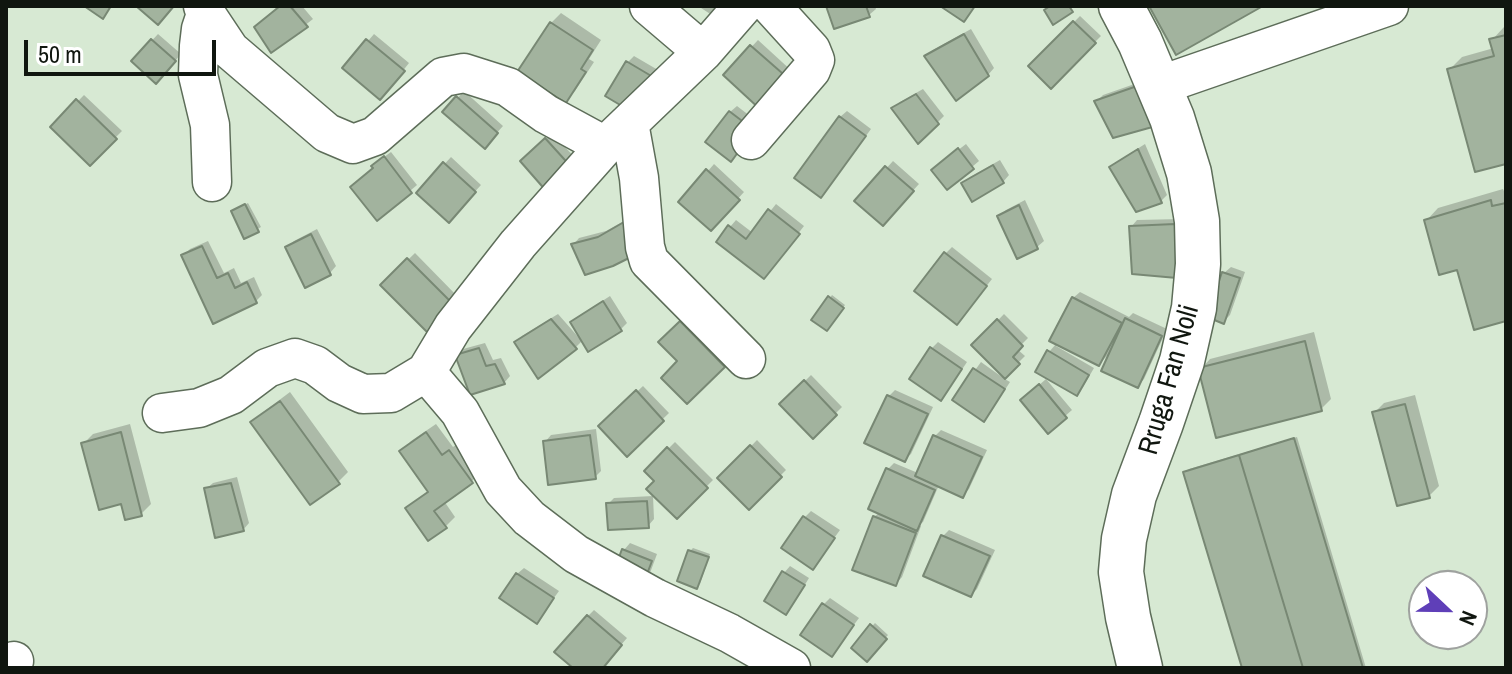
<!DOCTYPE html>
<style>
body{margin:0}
#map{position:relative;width:1512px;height:674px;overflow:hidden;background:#d7e9d3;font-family:"Archivo Narrow",sans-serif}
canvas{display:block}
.frame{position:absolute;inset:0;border:8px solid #10160f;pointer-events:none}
.north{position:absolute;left:1408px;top:570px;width:80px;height:80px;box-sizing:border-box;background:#fff;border:2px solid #9fa29f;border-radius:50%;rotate:112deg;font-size:22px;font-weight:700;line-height:32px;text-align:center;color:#10160f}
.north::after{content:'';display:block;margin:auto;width:28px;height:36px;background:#5f3fb8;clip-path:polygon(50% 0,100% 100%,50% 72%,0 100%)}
.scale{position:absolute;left:24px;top:40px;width:192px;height:36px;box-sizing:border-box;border:4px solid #10160f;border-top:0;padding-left:10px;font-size:24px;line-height:28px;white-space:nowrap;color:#10160f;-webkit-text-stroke:6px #fff;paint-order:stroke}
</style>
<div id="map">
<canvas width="1512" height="674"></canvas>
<div class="frame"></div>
<div class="north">N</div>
<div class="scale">50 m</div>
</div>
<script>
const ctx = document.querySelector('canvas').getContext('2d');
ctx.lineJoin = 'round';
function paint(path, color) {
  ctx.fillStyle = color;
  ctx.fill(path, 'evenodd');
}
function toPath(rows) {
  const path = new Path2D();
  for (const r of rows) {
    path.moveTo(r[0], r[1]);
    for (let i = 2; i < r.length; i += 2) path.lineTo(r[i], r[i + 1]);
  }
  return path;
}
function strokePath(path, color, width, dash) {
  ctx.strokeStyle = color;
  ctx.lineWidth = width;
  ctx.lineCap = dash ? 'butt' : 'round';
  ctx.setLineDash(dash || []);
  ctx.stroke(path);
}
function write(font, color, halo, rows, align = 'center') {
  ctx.font = font + ' "Archivo Narrow",sans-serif';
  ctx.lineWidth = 8;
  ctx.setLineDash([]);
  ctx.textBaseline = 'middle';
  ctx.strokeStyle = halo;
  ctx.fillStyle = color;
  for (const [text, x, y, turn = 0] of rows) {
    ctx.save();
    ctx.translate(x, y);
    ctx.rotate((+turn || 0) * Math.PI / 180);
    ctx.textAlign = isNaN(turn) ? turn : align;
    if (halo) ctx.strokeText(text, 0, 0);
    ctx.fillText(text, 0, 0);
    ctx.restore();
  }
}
paint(toPath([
 [281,6,302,6,313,19,272,51],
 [698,6,733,6,721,21],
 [829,6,875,6,876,9,869,15],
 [561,13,601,40,589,59,594,62,575,91,565,101,551,23],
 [1080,16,1101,36,1051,86,1031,66],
 [1504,27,1506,27,1506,162,1450,69,1462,57,1494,48,1492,40],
 [971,29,994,68,988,75,926,57,933,50],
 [158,34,181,54,163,75,133,61],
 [374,34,409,63,387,91,345,68],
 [758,40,794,73,762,108,725,75],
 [634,56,658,70,638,103,608,95,628,62],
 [1146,80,1161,118,1097,101,1103,95],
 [923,89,944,116,919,141,894,108,900,102],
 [464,91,503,126,485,146,445,112],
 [84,95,122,131,90,163,53,127],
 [737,106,759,123,731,159,730,112],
 [847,111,871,129,827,189,840,117],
 [552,133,579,162,523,161],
 [966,144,979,161,947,188,940,164],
 [1145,144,1167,195,1161,201,1111,168,1118,161],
 [391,152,417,185,378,218,375,168,380,160],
 [451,157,481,185,449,220,419,192],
 [1000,160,1009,175,1003,182,964,184,970,177],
 [893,161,919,184,889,217,857,201],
 [714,164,744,192,717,222,708,171],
 [1503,189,1506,195,1506,319,1458,267,1426,221,1438,208],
 [1025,200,1044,241,1037,247,1000,216,1006,210],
 [248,203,261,227,245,236,236,209],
 [776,204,804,226,770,270,730,227,736,220,753,233],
 [631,217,643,245,573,245,579,238,606,231],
 [1181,219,1183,270,1131,227,1137,220],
 [317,229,336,266,330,273,288,247,294,241],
 [208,241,224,273,234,268,241,283,254,277,262,295,255,302,214,321,183,256,190,249],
 [952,247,992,279,963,316,945,254],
 [415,253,460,299,429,331,382,285],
 [1231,267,1245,272,1230,315,1224,321,1224,273],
 [1080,292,1129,317,1133,313,1167,329,1144,379,1138,386,1111,352,1099,364,1073,298],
 [832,295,845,305,829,326,830,298],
 [610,296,627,323,621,329,583,340,575,348,516,343,522,336,558,314,580,339,582,338,572,322,579,316],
 [1004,314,1028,338,1017,349,1025,356,1003,378,1010,382,990,413,954,399,981,362,1002,377,1003,375,974,345],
 [687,316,730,359,687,401,680,361,661,342],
 [1314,332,1331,399,1321,409,1201,369,1210,359],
 [938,342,967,362,947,392,932,348],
 [485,343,493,360,501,358,510,376,504,383,457,355,463,349],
 [1056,344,1056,346,1094,368,1083,387,1076,393,1049,352],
 [811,375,842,407,813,436,782,404],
 [1046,379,1072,410,1048,431,1029,394],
 [643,386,669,413,627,454,601,426],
 [895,390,933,407,911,454,904,460,889,396],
 [290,392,348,472,338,482,252,422,262,413],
 [1415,395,1439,486,1429,496,1374,413,1384,403],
 [130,424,151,504,141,514,122,502,83,444,93,434],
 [436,424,453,447,460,442,481,472,471,482,444,501,455,517,445,527,408,508,429,490,402,451,411,441],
 [596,429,601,471,595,477,545,442,551,435],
 [941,430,987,450,969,489,963,495,939,485,923,522,919,525,921,526,902,577,896,584,874,517,880,512,888,469,894,463,918,473,935,436],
 [1297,437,1366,668,1244,668,1186,472,1189,469],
 [757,440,786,470,749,507,720,478],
 [675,442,713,480,677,516,657,481,646,471],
 [237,477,249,523,243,530,206,489,213,483],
 [653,496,654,519,648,526,608,504,614,498],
 [811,511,840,530,813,567,805,517],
 [949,530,995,550,977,589,971,595,943,536],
 [630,543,657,554,650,573,644,580,624,550],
 [693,548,710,554,700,584,697,586,690,551],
 [790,566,809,578,792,606,786,612,784,573],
 [524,568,559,591,537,621,517,574],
 [830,598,859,618,832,654,824,604],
 [594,610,627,638,601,668,576,668,588,616],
 [875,623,888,635,867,659,853,647]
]), '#0003');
const building = toPath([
 [84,6,111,6,103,19,84,6],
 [136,6,174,6,158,25,136,6],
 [280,6,290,6,308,27,271,53,254,27,280,6],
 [826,6,866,6,870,17,834,29,826,6],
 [940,6,975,6,964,22,940,6],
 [1050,6,1069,6,1073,12,1053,25,1044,10,1050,6],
 [1149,6,1263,6,1176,55,1149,6],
 [1073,21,1096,43,1051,89,1028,66,1073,21],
 [550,22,593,50,581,69,586,72,566,103,517,72,550,22],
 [964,34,989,76,956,101,924,56,964,34],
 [1506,35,1506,164,1475,172,1447,69,1494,56,1489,39,1506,35],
 [151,39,176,61,156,84,131,61,151,39],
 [366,39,405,71,380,100,342,68,366,39],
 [750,45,790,80,762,111,723,75,750,45],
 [626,61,653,77,632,112,605,96,626,61],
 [1140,85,1156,126,1113,138,1094,101,1140,85],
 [916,94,939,124,918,144,891,108,916,94],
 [456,96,498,133,485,149,442,112,456,96],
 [76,99,117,139,90,166,50,127,76,99],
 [729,111,754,130,731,162,705,142,729,111],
 [839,116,866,136,821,198,794,178,839,116],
 [545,138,574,170,548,193,520,161,545,138],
 [958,148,974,169,947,190,931,170,958,148],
 [1138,149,1162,203,1136,212,1109,167,1138,149],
 [384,156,412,193,377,221,350,187,373,168,371,166,384,156],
 [443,162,476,192,449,223,416,193,443,162],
 [993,165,1004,183,972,202,961,183,993,165],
 [885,166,914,191,883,226,854,201,885,166],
 [706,169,740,200,711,231,678,202,706,169],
 [1491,200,1492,206,1506,203,1506,321,1474,330,1457,270,1439,275,1424,220,1491,200],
 [245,204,259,232,244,239,231,211,245,204],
 [1019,205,1038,249,1017,259,997,216,1019,205],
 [768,209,800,234,764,279,716,242,728,225,746,239,768,209],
 [624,222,637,254,613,266,585,275,571,244,598,237,624,222],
 [1175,224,1177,278,1132,274,1129,226,1175,224],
 [311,234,331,275,305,288,285,247,311,234],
 [202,246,217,278,228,273,235,288,247,282,257,303,213,324,181,255,202,246],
 [944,252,987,286,957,325,914,291,944,252],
 [407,258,456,307,429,334,380,285,407,258],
 [1222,272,1240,278,1224,324,1207,317,1222,272],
 [828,296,844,308,827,331,811,320,828,296],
 [1072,297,1122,323,1099,366,1049,341,1072,297],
 [603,301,622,331,588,352,570,322,603,301],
 [1125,318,1162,336,1138,388,1101,371,1125,318],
 [551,319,577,349,538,379,514,342,551,319],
 [997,319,1023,346,1013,357,1020,364,1005,379,971,345,997,319],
 [680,321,725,367,687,404,661,378,677,361,658,342,680,321],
 [1305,341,1322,411,1216,438,1198,368,1305,341],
 [930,347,962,369,941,401,909,379,930,347],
 [479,348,486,366,495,364,505,384,470,395,455,355,479,348],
 [1047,350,1089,375,1077,396,1035,372,1047,350],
 [973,368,1005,389,984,422,952,400,973,368],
 [804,380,837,415,813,439,779,404,804,380],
 [1039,384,1067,418,1048,434,1020,400,1039,384],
 [636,390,664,421,627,457,598,426,636,390],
 [887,395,928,414,905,462,864,443,887,395],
 [280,401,340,484,310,505,250,422,280,401],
 [1405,404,1430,498,1397,506,1372,412,1405,404],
 [121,432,142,516,125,520,121,504,99,510,81,443,121,432],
 [426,432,442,455,449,450,473,483,434,511,447,528,428,541,405,508,428,492,399,451,426,432],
 [590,435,596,479,548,485,543,441,590,435],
 [933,435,982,457,963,498,915,476,933,435],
 [1294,438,1363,668,1303,668,1239,455,1294,438],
 [750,445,782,477,749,510,717,478,750,445],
 [667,447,708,488,677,519,646,489,654,481,644,471,667,447],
 [1239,455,1303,668,1242,668,1183,472,1239,455],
 [886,468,935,490,917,531,868,509,886,468],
 [231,483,244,531,215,538,204,488,231,483],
 [647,501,649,528,608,530,606,503,647,501],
 [803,516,835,538,813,570,781,548,803,516],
 [873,516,916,533,896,586,852,570,873,516],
 [941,535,990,556,971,597,923,576,941,535],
 [622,549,652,561,644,582,614,571,622,549],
 [688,550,709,557,697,589,677,581,688,550],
 [782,571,805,585,786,615,764,601,782,571],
 [516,573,554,598,537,624,499,598,516,573],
 [822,603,854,625,832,657,800,635,822,603],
 [587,615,622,645,603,668,573,668,554,652,587,615],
 [870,624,887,639,867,662,851,648,870,624]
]);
paint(building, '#a2b39e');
strokePath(building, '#788874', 2);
const minor = toPath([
 [203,6,206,14,230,50,327,133,353,144,375,136,443,77,464,73,508,87,546,114,605,146],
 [649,6,703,52],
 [206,14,201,29,199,46,198,75,210,125,212,182],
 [1158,86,1389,6],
 [629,123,639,178,645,247,649,261,746,359],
 [751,140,811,70,815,60,811,50,771,6],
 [426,372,453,327,518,244,605,146,703,52,743,6],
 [162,413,199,408,231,395,267,368,295,358,315,365,339,383,363,394,391,393,426,372,460,412,503,490,529,518,576,554,655,598,729,633,791,668],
 [6,667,14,661]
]);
const major = toPath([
 [1121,6,1140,42,1172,118,1189,173,1197,221,1198,264,1194,308,1182,361,1161,423,1134,495,1124,539,1121,572,1128,617,1140,668]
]);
strokePath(minor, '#5d6d59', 41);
strokePath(major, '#5d6d59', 47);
strokePath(minor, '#fff', 38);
strokePath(major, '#fff', 44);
write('28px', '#10160f', '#fff', [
 ["Rruga Fan Noli",1170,380,-74]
]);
</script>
